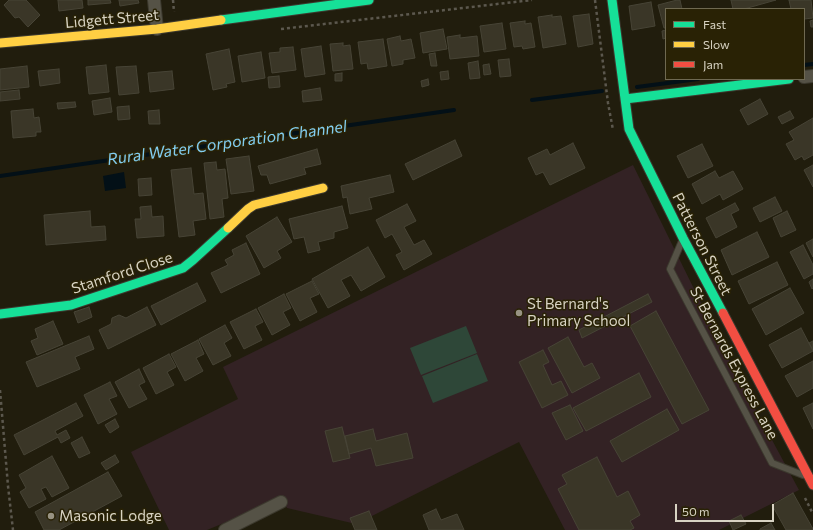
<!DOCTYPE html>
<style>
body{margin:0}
#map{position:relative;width:813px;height:530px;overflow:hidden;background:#211d0d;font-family:Commissioner,sans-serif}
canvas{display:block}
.legend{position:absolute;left:665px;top:8px;width:140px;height:72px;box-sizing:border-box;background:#292205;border:1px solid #6f6951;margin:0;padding:5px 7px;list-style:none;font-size:12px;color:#d8d3c3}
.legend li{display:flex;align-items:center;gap:8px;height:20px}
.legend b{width:20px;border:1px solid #6f6951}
.scale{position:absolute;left:675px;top:504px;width:99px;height:18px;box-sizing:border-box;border:2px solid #d8d3c3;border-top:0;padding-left:5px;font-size:12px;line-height:14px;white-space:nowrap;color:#d8d3c3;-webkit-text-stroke:3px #292205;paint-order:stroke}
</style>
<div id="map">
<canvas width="813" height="530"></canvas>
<ul class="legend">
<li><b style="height:5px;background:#16e098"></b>Fast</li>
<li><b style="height:5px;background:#ffcf43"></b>Slow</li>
<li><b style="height:5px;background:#f24e42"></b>Jam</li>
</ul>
<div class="scale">50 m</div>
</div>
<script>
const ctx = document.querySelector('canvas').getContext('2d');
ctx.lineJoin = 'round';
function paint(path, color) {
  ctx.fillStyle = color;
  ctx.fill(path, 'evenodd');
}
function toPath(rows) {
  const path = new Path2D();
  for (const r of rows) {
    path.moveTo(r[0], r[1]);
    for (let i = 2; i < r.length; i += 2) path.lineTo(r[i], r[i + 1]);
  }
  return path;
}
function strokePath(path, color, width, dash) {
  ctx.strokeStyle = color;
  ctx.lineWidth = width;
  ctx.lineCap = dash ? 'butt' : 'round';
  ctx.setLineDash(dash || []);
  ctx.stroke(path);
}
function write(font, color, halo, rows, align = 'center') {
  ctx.font = font + ' Commissioner,sans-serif';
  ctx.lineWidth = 3;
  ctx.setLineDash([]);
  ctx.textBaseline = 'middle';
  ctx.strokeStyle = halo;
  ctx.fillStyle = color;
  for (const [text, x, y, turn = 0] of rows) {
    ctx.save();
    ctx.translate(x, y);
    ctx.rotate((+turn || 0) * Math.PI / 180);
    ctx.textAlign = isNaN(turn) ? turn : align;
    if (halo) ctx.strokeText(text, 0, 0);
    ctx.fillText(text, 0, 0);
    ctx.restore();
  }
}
paint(toPath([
 [633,165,731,364,799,490,719,530,565,530,519,442,356,524,287,508,282,499,207,530,169,530,131,452,238,399,223,367]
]), '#332224');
paint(toPath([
 [466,326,477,353,421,375,410,348],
 [477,354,488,381,433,403,422,376]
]), '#2e4738');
paint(toPath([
 [124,172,126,188,105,191,103,176]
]), '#031017');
strokePath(toPath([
 [804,65,813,64],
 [637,87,698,79],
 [532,100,602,91],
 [0,176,454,110]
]), '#031017', 4);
const building = toPath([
 [9,0,26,0,40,15,28,27,19,17,15,18,4,5,9,0],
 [58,0,82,0,83,8,59,11,58,0],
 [88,0,110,0,111,3,88,5,88,0],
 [119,0,138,0,139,3,120,6,119,0],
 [677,0,680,0,682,9,666,9,666,28,664,28,658,5,677,0],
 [731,0,776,0,744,9,733,9,731,0],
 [789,0,811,0,813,18,804,19,804,9,791,9,789,0],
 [651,2,655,26,632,30,629,6,651,2],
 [589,14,593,44,578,47,573,16,589,14],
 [552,15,552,17,561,16,566,44,543,48,538,17,552,15],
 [813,20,813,27,811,27,810,21,813,20],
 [525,21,525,24,531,23,535,47,523,49,522,46,514,47,510,23,525,21],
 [502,23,506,49,484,52,480,26,502,23],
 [443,29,447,49,423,53,420,33,443,29],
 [666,30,666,38,663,39,662,31,666,30],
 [460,35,460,38,477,36,479,56,450,59,447,37,460,35],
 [400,36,401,41,411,39,415,58,403,60,403,64,392,66,387,39,400,36],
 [383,39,387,66,368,69,367,63,361,64,358,42,383,39],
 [343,43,343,46,350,45,353,69,333,71,330,44,343,43],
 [321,46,325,74,305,77,301,49,321,46],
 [293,47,296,70,272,73,269,53,280,52,280,48,293,47],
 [229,49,235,82,226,84,227,87,213,90,206,54,229,49],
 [261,52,265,78,242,82,238,56,261,52],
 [435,53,437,66,431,66,429,54,435,53],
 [509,59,511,76,500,77,498,60,509,59],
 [478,61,480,78,470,79,468,63,478,61],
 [489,64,491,74,484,75,483,65,489,64],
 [106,65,109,92,89,94,86,67,106,65],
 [27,66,29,87,0,90,0,69,27,66],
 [136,66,139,93,119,95,116,67,136,66],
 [59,69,60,83,40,86,38,71,59,69],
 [172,71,174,89,150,92,148,73,172,71],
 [448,71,449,79,441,80,440,72,448,71],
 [342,73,342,81,335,81,335,74,342,73],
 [279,76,280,87,269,88,268,77,279,76],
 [428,79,429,85,422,87,421,81,428,79],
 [320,88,322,100,303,102,302,91,320,88],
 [19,90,20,99,0,101,0,92,19,90],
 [110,98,112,112,94,115,92,101,110,98],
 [760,99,768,114,748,125,740,110,760,99],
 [75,102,76,107,58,109,57,103,75,102],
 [129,106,130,119,118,120,117,107,129,106],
 [33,109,34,118,39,117,41,132,36,132,36,136,13,138,11,111,33,109],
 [159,110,160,124,149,124,148,111,159,110],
 [790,111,794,118,782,124,778,117,790,111],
 [813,118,813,155,804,160,802,156,795,160,786,144,794,140,789,132,813,118],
 [455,140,462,156,413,180,405,164,455,140],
 [573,143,585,168,550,185,543,172,536,175,528,158,547,149,550,155,573,143],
 [702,144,713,166,688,178,677,156,702,144],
 [317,149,321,164,304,168,306,174,270,184,267,175,261,175,258,166,317,149],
 [249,156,254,191,231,194,226,159,249,156],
 [216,162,217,170,225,169,228,198,222,199,224,217,210,219,204,163,216,162],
 [813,165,813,187,804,170,813,165],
 [191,168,194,194,203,193,206,219,193,221,195,235,179,237,171,170,191,168],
 [715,171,719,178,733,171,743,189,723,200,720,194,702,204,692,184,715,171],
 [390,175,394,192,369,198,372,209,350,214,347,197,343,198,341,186,390,175],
 [151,178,152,195,139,196,138,179,151,178],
 [775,197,782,211,760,222,753,208,775,197],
 [735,203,739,210,731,214,737,227,716,238,706,218,735,203],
 [407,204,416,221,404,227,414,245,424,240,432,254,404,270,396,255,402,252,392,234,385,238,376,220,407,204],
 [151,206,152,217,163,216,164,236,137,238,135,219,141,219,140,207,151,206],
 [342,206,348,228,334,232,334,238,318,242,320,250,308,253,304,237,294,239,289,219,342,206],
 [90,211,91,227,105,226,106,240,46,245,44,215,90,211],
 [787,211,796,230,781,237,773,218,787,211],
 [277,217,292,242,277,251,281,258,264,268,246,236,277,217],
 [757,232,769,257,732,275,721,250,757,232],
 [813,239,813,257,806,243,813,239],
 [246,243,260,274,221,293,211,273,228,265,225,260,234,255,232,250,246,243],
 [803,245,813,265,813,274,804,279,790,252,803,245],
 [368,247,385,277,361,291,351,275,341,280,350,296,328,308,312,279,368,247],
 [777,262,788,285,749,304,738,281,777,262],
 [813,279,813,288,812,289,809,282,813,279],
 [312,281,319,294,310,298,317,312,300,321,286,294,312,281],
 [197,283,206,301,161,325,151,306,197,283],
 [790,288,804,313,766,335,752,309,790,288],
 [284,294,291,308,283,312,290,325,272,335,258,308,284,294],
 [648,294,652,302,582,338,579,330,648,294],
 [89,307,92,317,78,323,74,312,89,307],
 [147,307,156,325,108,349,99,330,111,324,112,318,119,315,126,318,147,307],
 [256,309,263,322,255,326,262,340,244,349,230,322,256,309],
 [656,311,709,410,682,424,630,326,656,311],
 [53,321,63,344,37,355,31,341,38,338,35,329,53,321],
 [225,325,232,338,224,343,231,356,213,365,199,339,225,325],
 [801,328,813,351,782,368,769,345,801,328],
 [89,336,94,349,75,357,80,369,37,387,26,362,89,336],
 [568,337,584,367,592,363,600,378,572,393,548,348,568,337],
 [198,340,204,354,196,358,203,371,185,381,171,354,198,340],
 [813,341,813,350,809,343,813,341],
 [543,350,549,362,543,365,552,385,561,381,568,395,542,408,519,362,543,350],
 [169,354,176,367,167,372,174,385,156,394,143,368,169,354],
 [813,361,813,388,797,397,785,376,813,361],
 [139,369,145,382,139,385,147,399,129,408,115,382,139,369],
 [639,373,651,397,586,431,573,408,639,373],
 [110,382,117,396,109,399,117,414,98,424,84,395,110,382],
 [76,403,83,416,55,431,57,435,66,430,70,438,61,443,58,437,24,455,14,435,76,403],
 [813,403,813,429,803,408,813,403],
 [570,405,583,431,566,440,552,413,570,405],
 [667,409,679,430,622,462,610,441,667,409],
 [115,419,119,427,110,433,105,425,115,419],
 [342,427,350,458,333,462,325,431,342,427],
 [373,429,376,441,407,433,413,458,376,466,371,448,349,454,345,436,373,429],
 [82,437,90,453,79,458,71,443,82,437],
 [115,455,119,462,106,470,101,463,115,455],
 [52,456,69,488,52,497,46,487,41,489,46,499,29,508,20,492,26,488,19,475,52,456],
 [597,457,617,497,628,491,640,515,630,521,634,528,630,530,579,530,558,489,567,484,562,475,597,457],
 [108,472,122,496,59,530,44,530,35,512,108,472],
 [793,493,813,529,813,530,786,530,772,505,793,493],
 [436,509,441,520,457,514,464,530,429,530,423,515,436,509],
 [369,511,377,530,355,530,350,518,369,511],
 [741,515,746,524,733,530,729,521,741,515],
 [771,523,775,530,760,530,760,529,771,523]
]);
paint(building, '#3a3627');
strokePath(building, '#474436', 1);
const lane = toPath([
 [682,241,670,269,772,463,803,475]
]);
const street = toPath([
 [154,0,157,29],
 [804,77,813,76],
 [225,530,281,502]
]);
const fast = toPath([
 [612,0,629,129,683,238,723,313],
 [221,20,369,0],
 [625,99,789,79],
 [0,314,71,305,183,268,193,260,228,228]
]);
const slow = toPath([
 [0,43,157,29,221,20],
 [228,228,248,209,254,205,323,188]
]);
const jam = toPath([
 [723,313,813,485]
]);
strokePath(lane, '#3c392e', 8);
strokePath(street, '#3c392e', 14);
strokePath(fast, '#3c392e', 11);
strokePath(slow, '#3c392e', 11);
strokePath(jam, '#3c392e', 11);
strokePath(toPath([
 [173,0,174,12],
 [595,0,608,103,613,130],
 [281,29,532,0],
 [0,390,8,486,13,530],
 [805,498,813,514]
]), '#5c584e', 2.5, [3, 3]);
strokePath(lane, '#555246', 6);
strokePath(street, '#555246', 12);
strokePath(fast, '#16e098', 9);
strokePath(slow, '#ffcf43', 9);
strokePath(jam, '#f24e42', 9);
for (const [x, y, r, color] of [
 [519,313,4,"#989383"],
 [51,516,4,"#989383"]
]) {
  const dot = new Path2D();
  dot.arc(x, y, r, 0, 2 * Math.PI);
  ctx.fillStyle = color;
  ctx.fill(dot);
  strokePath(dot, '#292205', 1.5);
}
write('15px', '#d8d3c3', '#292205', [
 ["Lidgett Street",112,19,-5],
 ["Patterson Street",702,244,63],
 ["Stamford Close",122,273,-18],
 ["St Bernards Express Lane",734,363,62]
]);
write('15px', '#d8d3c3', '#292205', [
 ["St Bernard's",527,304],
 ["Primary School",527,321],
 ["Masonic Lodge",59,516]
], 'left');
write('italic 16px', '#82cdf0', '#292205', [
 ["Rural Water Corporation Channel",227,143,-8]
]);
</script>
